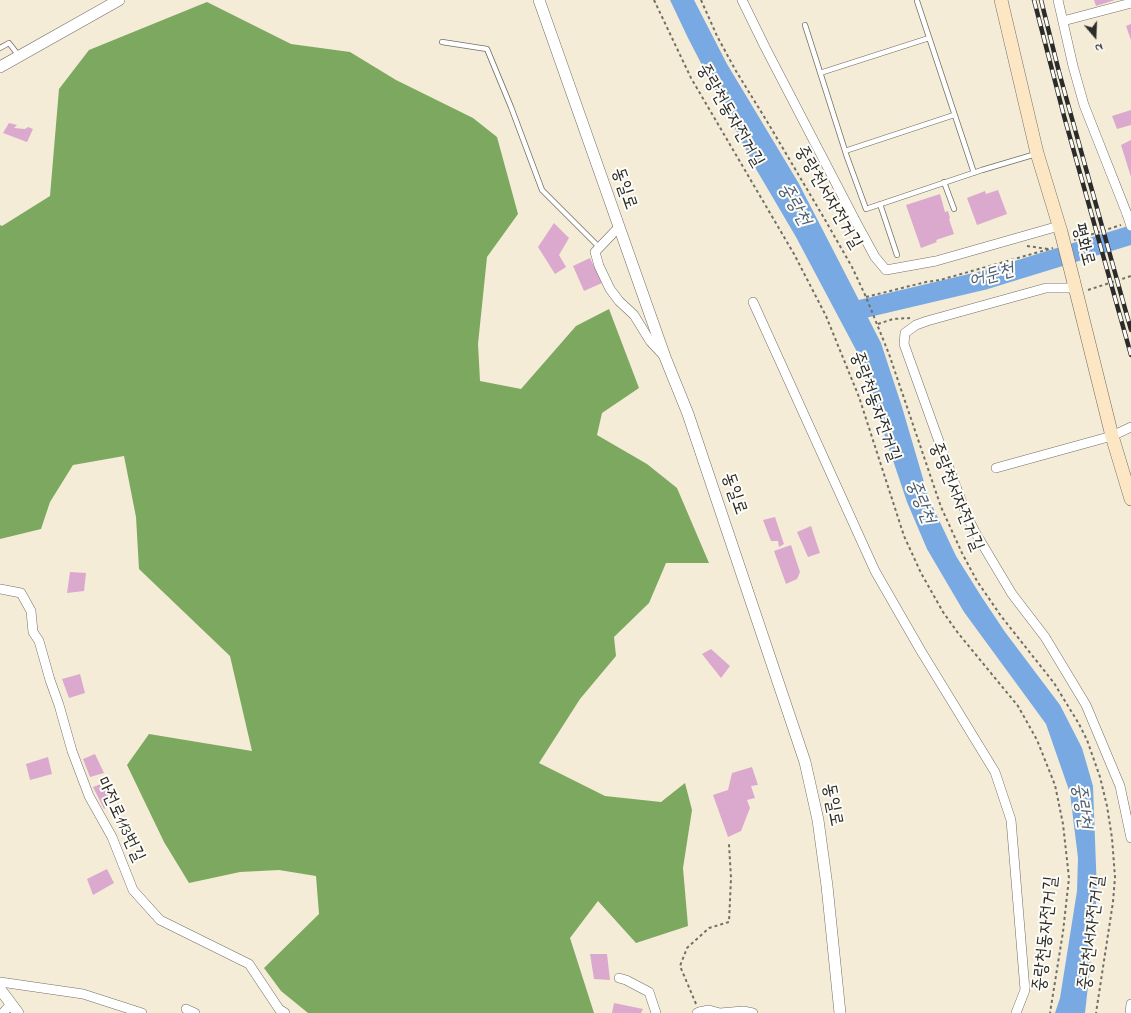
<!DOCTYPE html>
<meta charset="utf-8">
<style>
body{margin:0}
#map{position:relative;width:1131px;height:1013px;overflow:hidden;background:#f4ecd6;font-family:"Indie Flower",sans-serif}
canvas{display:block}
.north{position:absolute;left:1075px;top:16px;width:40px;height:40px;-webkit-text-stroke:3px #fdfcf7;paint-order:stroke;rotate:161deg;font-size:11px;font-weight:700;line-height:16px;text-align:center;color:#2b2b2b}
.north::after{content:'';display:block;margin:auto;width:14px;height:18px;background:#2b2b2b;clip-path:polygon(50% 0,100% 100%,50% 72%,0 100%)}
</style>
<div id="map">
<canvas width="1131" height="1013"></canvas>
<div class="north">N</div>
</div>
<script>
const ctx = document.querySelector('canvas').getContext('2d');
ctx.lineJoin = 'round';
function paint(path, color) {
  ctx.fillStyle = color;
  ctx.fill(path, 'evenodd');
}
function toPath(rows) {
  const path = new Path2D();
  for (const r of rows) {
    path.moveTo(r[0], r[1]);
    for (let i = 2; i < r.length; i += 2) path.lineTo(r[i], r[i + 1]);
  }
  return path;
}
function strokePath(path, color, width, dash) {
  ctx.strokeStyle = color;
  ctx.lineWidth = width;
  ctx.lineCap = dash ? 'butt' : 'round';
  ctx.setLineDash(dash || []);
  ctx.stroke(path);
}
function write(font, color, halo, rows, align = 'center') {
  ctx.font = font + ' "Indie Flower","Poor Story",sans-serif';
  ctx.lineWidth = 4;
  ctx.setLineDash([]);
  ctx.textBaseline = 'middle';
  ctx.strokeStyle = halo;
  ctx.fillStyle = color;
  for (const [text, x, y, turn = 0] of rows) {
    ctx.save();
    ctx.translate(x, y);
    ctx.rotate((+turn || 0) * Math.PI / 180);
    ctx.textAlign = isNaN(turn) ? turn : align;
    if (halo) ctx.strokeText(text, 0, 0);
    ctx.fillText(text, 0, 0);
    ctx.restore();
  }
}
paint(toPath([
 [207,2,291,44,350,52,396,80,473,118,497,137,518,214,487,257,478,344,480,381,521,389,576,326,609,309,639,388,602,413,597,435,647,464,677,488,709,563,666,563,649,603,614,637,616,656,580,699,539,763,605,796,661,802,685,783,692,810,683,868,688,926,636,943,598,901,570,938,594,1013,308,1013,281,991,264,968,319,914,316,876,279,870,240,872,189,883,164,842,127,765,149,734,252,751,230,656,139,569,136,517,124,456,73,465,50,502,41,529,0,539,0,225,2,226,50,196,59,89,89,50]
]), '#7da860');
paint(toPath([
 [670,0,694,0,727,64,798,182,881,343,902,407,929,499,956,556,981,596,1005,632,1060,705,1082,748,1093,786,1097,893,1089,977,1085,1013,1055,1013,1060,998,1077,891,1078,858,1070,793,1046,724,964,612,927,549,907,502,856,350,796,237,756,169,688,38]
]), '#78a9e3');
strokePath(toPath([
 [852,315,862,309,985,280,1131,235]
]), '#78a9e3', 19);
paint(toPath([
 [1094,0,1115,0,1096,6],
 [1131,24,1131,40,1126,26],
 [1131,110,1131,125,1117,129,1112,116],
 [9,123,17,125,14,128,25,129,28,127,33,129,27,142,3,133],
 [1131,140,1131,177,1121,145],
 [998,190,1007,214,977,225,967,198,985,191,986,194],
 [940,194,945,212,948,211,950,218,949,219,954,234,936,240,937,242,921,248,906,205],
 [554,223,569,238,559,255,566,267,555,274,538,247],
 [590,258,602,283,584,291,573,266],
 [775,517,784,544,779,547,778,541,771,541,763,520],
 [811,526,820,553,808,557,797,532],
 [791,545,800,572,797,579,786,584,774,551],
 [70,572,86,573,84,591,67,593],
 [711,649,730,666,721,678,702,654],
 [80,674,85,693,69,698,62,679],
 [95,754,104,773,90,777,83,759],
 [48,757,52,774,30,780,26,764],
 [752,767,758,785,751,786,755,798,747,800,750,808,741,831,728,837,713,795,728,790,732,773],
 [109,781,115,802,104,809,93,787],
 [107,869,114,883,93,895,87,879],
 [590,954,607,954,610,980,594,979],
 [614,1003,643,1009,641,1013,612,1013]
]), '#dba9ce');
const service = toPath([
 [917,1,974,173],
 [805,25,847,157,866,209,982,170,1036,154],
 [442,42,487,49,511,107,542,190,599,247],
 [0,48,9,43,19,56],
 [820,73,929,38],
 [845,151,954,115],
 [944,182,954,209],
 [880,204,897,255]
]);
const minor = toPath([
 [742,0,765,47,856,222,875,257,886,270,936,261,1059,226],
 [1058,0,1073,66,1084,105,1127,214],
 [1063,21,1131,3],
 [618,228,595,252,599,266,610,289,619,301,634,315,650,341,664,356],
 [1076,288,1046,288,927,321,916,325,905,333,904,344,937,436,967,516,975,532,1012,594,1045,637,1086,705,1120,786,1131,838],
 [753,302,875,571,921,651,995,772,1011,820,1025,990,1016,1013],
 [996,468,1112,436,1131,427],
 [0,589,21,593,31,611,33,632,39,641,50,680,59,705,72,751,89,796,112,837,133,890,160,920,249,964,279,1009,285,1013],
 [619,978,626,980,649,992,656,1013],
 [0,982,83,994,142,1013],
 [186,1009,195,1013],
 [3,1013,11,1004],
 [697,1013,699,1012,709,1010,720,1013,743,1011,753,1013],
 [1130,1013,1131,1004]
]);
const tertiary = toPath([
 [539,0,665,357,688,414,805,762,818,820,827,886,840,1013],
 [0,67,119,0],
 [0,989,18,1013]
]);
const secondary = toPath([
 [1001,0,1037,153,1061,232],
 [1073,279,1112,436,1131,499]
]);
strokePath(service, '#716f67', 6);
strokePath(minor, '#716f67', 10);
strokePath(tertiary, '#716f67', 12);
strokePath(secondary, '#716f67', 14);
strokePath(toPath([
 [654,0,691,78,794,254,826,316,859,397,904,536,921,573,943,612,958,633,1018,706,1037,740,1055,785,1063,824,1069,878,1063,932,1050,1013],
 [701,0,717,36,736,71,768,123,824,218,852,267,866,297,889,354,941,507,962,553,977,581,1001,616,1054,683,1079,724,1087,740,1100,777,1107,806,1112,838,1115,877,1113,902,1096,1013],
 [1074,240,1121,225],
 [1027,246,1048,249],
 [1088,290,1131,276],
 [866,297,926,282,940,280,1053,248],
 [878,324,893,319,910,318],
 [696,1004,680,966,687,948,709,928,729,922,731,878,729,844]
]), '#716f67', 2, [3, 3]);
strokePath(service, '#fff', 4.5);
strokePath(minor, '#fff', 9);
strokePath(tertiary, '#fff', 11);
strokePath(secondary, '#fce6c4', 13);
const rail = toPath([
 [1034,0,1064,116,1131,355],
 [1041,0,1059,72,1131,330]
]);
strokePath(rail, '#2b2b2b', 4.5);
strokePath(rail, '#fdfcf7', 3, [9]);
const minorBridge = toPath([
 [1127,214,1131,226]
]);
const secondaryBridge = toPath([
 [1061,232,1073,279]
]);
strokePath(minorBridge, '#716f67', 10, []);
strokePath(secondaryBridge, '#716f67', 14, []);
strokePath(minorBridge, '#fff', 9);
strokePath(secondaryBridge, '#fce6c4', 13);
write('18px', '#2b2b2b', '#fdfcf7', [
 ["중랑천동자전거길",729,116,60],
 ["동일로",623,189,71],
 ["중랑천서자전거길",827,198,60],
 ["평화로",1082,245,75],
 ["중랑천동자전거길",874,407,70],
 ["동일로",733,494,71],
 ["중랑천서자전거길",955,497,68],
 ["동일로",831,805,79],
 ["마전로113번길",119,820,65],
 ["중랑천서자전거길",1093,933,-83],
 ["중랑천동자전거길",1047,934,-84]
]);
write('italic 19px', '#4a5d75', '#fdfcf7', [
 ["중랑천",793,205,60],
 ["어둔천",992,277,-16],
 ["중랑천",919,502,68],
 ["중랑천",1080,806,81]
]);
</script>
